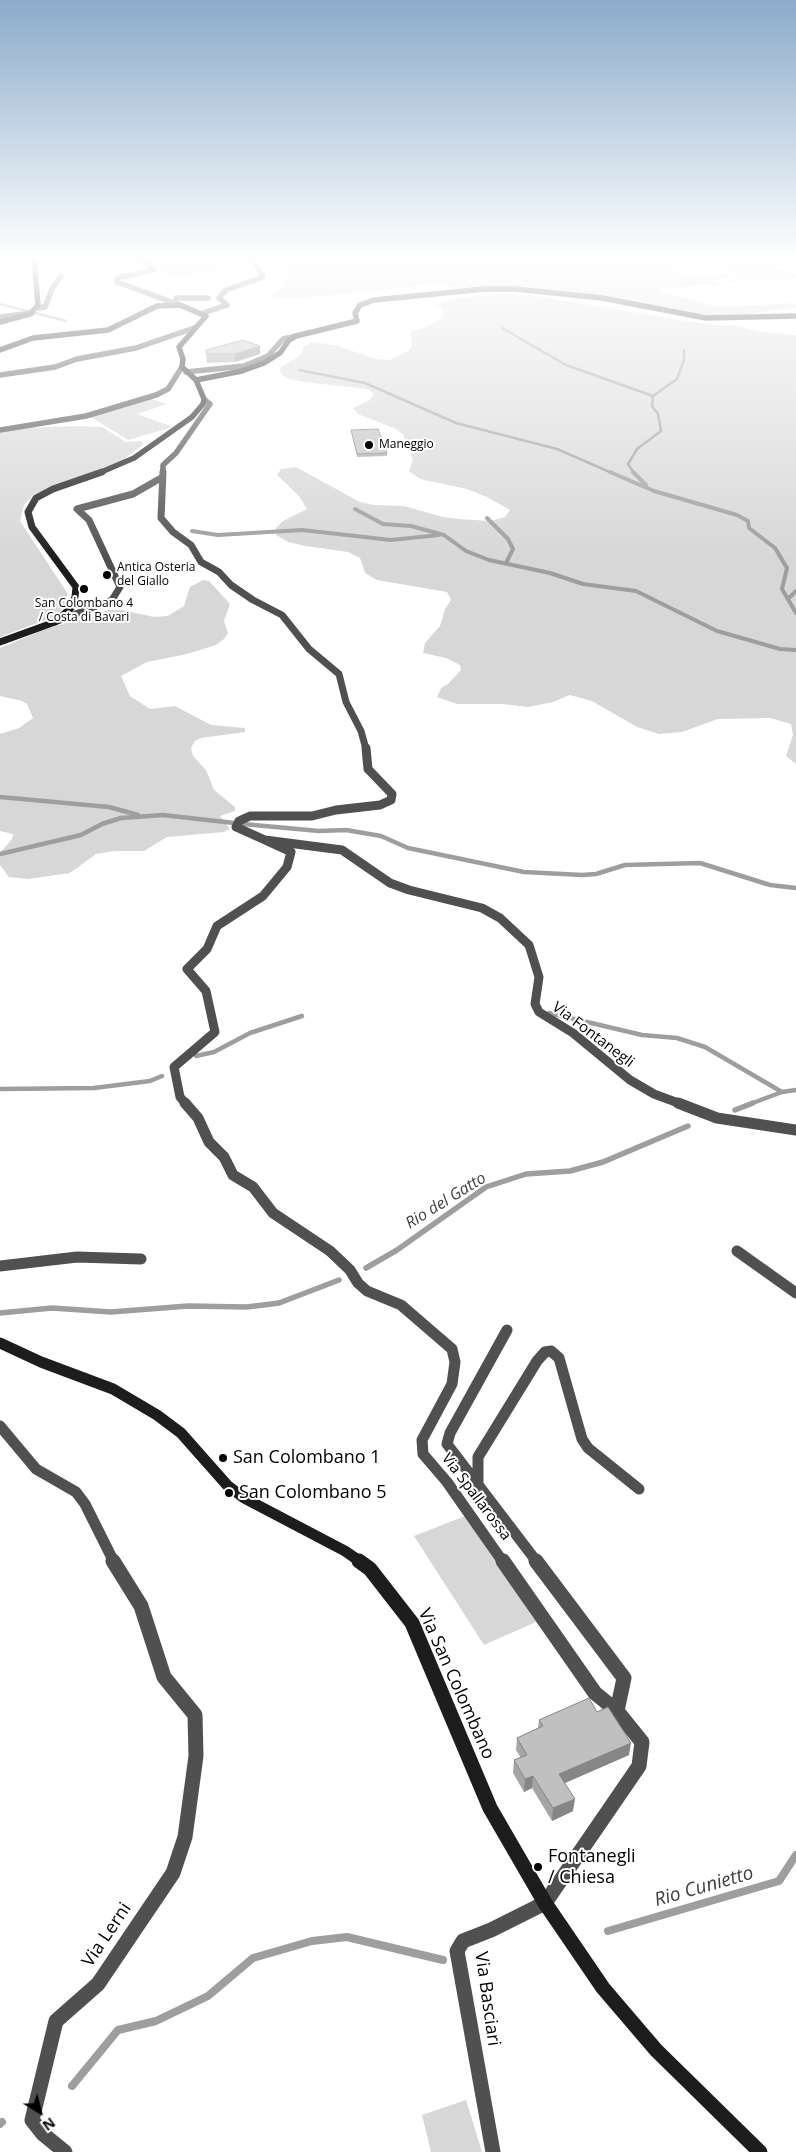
<!DOCTYPE html>
<style>
body{margin:0}
#map{position:relative;width:796px;height:2152px;overflow:hidden;background:#fff;font-family:"Open Sans",sans-serif}
canvas{display:block}
.north{position:absolute;left:15px;top:2087px;width:50px;height:50px;-webkit-text-stroke:4px #fff;paint-order:stroke;rotate:144deg;font-size:14px;font-weight:700;line-height:20px;text-align:center;color:#000}
.north::after{content:'';display:block;margin:auto;width:18px;height:22px;background:#000;clip-path:polygon(50% 0,100% 100%,50% 72%,0 100%)}
</style>
<div id="map">
<canvas width="796" height="2152"></canvas>
<div class="north">N</div>
</div>
<script>
const ctx = document.querySelector('canvas').getContext('2d');
ctx.lineJoin = 'round';
function paint(path, color) {
  ctx.fillStyle = color;
  ctx.fill(path, 'evenodd');
}
function toPath(rows) {
  const path = new Path2D();
  for (const r of rows) {
    path.moveTo(r[0], r[1]);
    for (let i = 2; i < r.length; i += 2) path.lineTo(r[i], r[i + 1]);
  }
  return path;
}
function strokePath(path, color, width, dash) {
  ctx.strokeStyle = color;
  ctx.lineWidth = width;
  ctx.lineCap = dash ? 'butt' : 'round';
  ctx.setLineDash(dash || []);
  ctx.stroke(path);
}
function write(font, color, halo, rows, align = 'center') {
  ctx.font = font + ' "Open Sans",sans-serif';
  ctx.lineWidth = 4;
  ctx.setLineDash([]);
  ctx.textBaseline = 'middle';
  ctx.strokeStyle = halo;
  ctx.fillStyle = color;
  for (const [text, x, y, turn = 0] of rows) {
    ctx.save();
    ctx.translate(x, y);
    ctx.rotate((+turn || 0) * Math.PI / 180);
    ctx.textAlign = isNaN(turn) ? turn : align;
    if (halo) ctx.strokeText(text, 0, 0);
    ctx.fillText(text, 0, 0);
    ctx.restore();
  }
}
paint(toPath([
 [143,258,218,258,234,267,175,278],
 [284,258,673,258,663,260,682,274,726,274,730,277,716,279,713,282,719,284,740,284,658,288,659,291,717,307,794,303,796,304,796,308,714,318,572,292,466,289,438,284,302,298,268,297,282,288,288,274],
 [691,258,755,258,796,274,796,279,720,282,740,276],
 [505,294,537,296,699,323,738,326,760,332,796,335,796,764,786,756,793,735,791,724,770,718,718,719,682,732,659,734,637,727,592,701,570,695,553,702,528,707,503,704,457,704,437,697,441,688,448,684,461,670,460,665,446,658,423,653,425,643,440,626,445,609,451,600,447,592,377,580,365,573,360,558,348,552,306,546,288,542,276,535,276,528,283,521,307,509,299,496,277,475,281,469,296,467,360,502,373,505,404,506,443,517,459,519,490,521,505,517,510,510,487,497,467,489,420,479,409,471,413,460,403,434,394,428,358,414,353,408,370,400,374,394,368,389,304,382,289,379,281,374,280,368,301,355,304,346,314,342,338,346,376,359,390,360,407,352,412,347,411,332,430,325,442,317,444,312,437,304,456,298],
 [149,398,167,404,137,414,173,427,128,440,91,417],
 [80,426,102,427,126,442,141,441,144,444,124,459,105,469,34,494,24,505,20,521,68,594,64,607,56,616,0,637,0,433,20,428],
 [203,580,209,581,230,604,224,621,228,633,224,639,216,645,187,654,147,662,121,676,130,696,150,709,175,706,211,725,245,728,245,732,201,738,195,741,191,748,193,756,206,770,214,790,235,807,235,811,220,816,230,829,224,832,167,837,144,851,115,851,96,854,70,873,28,879,9,877,0,865,0,853,12,839,13,834,0,831,0,734,19,728,33,718,27,704,22,701,0,696,0,648,43,630,109,610,122,610,154,617,168,616,184,606,190,587],
 [465,1516,536,1622,484,1645,414,1536],
 [466,2100,482,2152,431,2152,422,2115]
]), '#d7d7d7');
strokePath(toPath([
 [0,304,66,321],
 [502,328,566,365,653,396],
 [299,370,365,383,456,423,557,449,612,473],
 [634,473,628,464,637,449,661,431,658,414,652,406,653,396,677,379,684,360,684,350]
]), '#9e9e9e', 2.5);
strokePath(toPath([
 [610,472,654,491,737,515,748,521,749,528,775,548,787,568,782,589,796,613],
 [633,472,646,485],
 [355,509,383,524,411,526,444,535,466,551,489,560,550,573,583,584,636,591,717,631,780,649,796,650],
 [487,518,508,539,513,549,506,563],
 [192,531,218,535,302,530,391,540,439,535],
 [789,598,796,591]
]), '#9e9e9e', 4);
strokePath(toPath([
 [0,797,109,807,138,815],
 [243,824,319,831,346,830,381,836,408,848,524,872,582,875,596,874,625,865,700,863,770,885,796,888],
 [0,854,81,835,102,824,121,818,163,815,234,823],
 [549,1013,642,1035,677,1038,705,1047,782,1092],
 [196,1056,214,1052,250,1033,302,1016],
 [0,1089,94,1088,150,1081,162,1076],
 [750,1104,782,1092,796,1090]
]), '#9e9e9e', 4.5);
strokePath(toPath([
 [735,1110,753,1103],
 [366,1268,397,1250,486,1187,526,1174,570,1171,603,1162,688,1126],
 [0,1313,52,1308,111,1312,188,1306,247,1307,279,1303,339,1280]
]), '#9e9e9e', 5.5);
strokePath(toPath([
 [608,1931,779,1881,796,1855],
 [72,2086,118,2030,156,2021,208,1996,253,1958,312,1941,347,1937,443,1960],
 [0,2124,2,2122]
]), '#9e9e9e', 8);
strokePath(toPath([
 [137,258,155,269,118,278,117,282,180,305],
 [176,298,208,298],
 [37,308,45,307,52,289,61,276],
 [203,313,227,305,219,298,226,290,263,277,252,258],
 [0,317,32,313],
 [186,372,244,366,268,356,283,339,296,336],
 [0,375,55,367,77,359,136,348,194,328],
 [0,430,86,416,156,395,168,389,182,367],
 [163,473,163,465,176,453,210,404,204,399]
]), '#505050', 5.5);
strokePath(toPath([
 [163,472,161,518,173,532,191,545,201,562,219,572,231,585,253,600,282,615,309,649,339,674,346,702,361,731,366,749],
 [55,622,112,600,120,587,89,520,77,509,133,494,161,478]
]), '#505050', 7);
strokePath(toPath([
 [366,748,368,769,392,794,391,800,380,805,336,810,312,816,250,816,239,821,236,827,265,840,342,850,390,883,409,890,482,908,500,918,529,945,539,977,535,1004,539,1012,573,1033,630,1080,654,1094,681,1104],
 [186,1104,180,1097,174,1067,215,1032,206,991,187,969,207,949,217,926,263,896,287,867,291,852,265,840]
]), '#505050', 9);
strokePath(toPath([
 [185,1103,198,1118,209,1142,224,1157,233,1175,253,1187,273,1213,330,1251,350,1270,358,1283,367,1291,401,1305,452,1349,455,1362,452,1384,422,1440,423,1454,447,1482,503,1562],
 [678,1103,717,1118,796,1130],
 [737,1251,796,1293],
 [0,1266,77,1257,141,1259],
 [507,1330,450,1433,447,1444,537,1562],
 [0,1426,36,1469,76,1492,85,1504,114,1562],
 [478,1488,478,1457,537,1361,545,1352,551,1351,559,1358,582,1439,588,1448,639,1489]
]), '#505050', 11);
strokePath(toPath([
 [536,1561,624,1678,617,1711],
 [65,2152,43,2134,32,2120,56,2021,98,1984,173,1873,185,1837,196,1756,195,1715,164,1677,141,1606,113,1561],
 [493,2152,457,1951,463,1941,491,1930,545,1903,639,1766,642,1742,617,1711,595,1693,503,1561]
]), '#505050', 15);
strokePath(toPath([
 [0,322,30,314,38,305,34,258],
 [0,350,33,338,108,330,157,306,180,305,206,316,179,347,183,359,182,367,196,380],
 [196,380,242,371,264,363,280,353,289,340,296,336,357,321,355,313,360,305,374,300,484,289,515,289,602,298,706,318,796,316],
 [99,473,134,458,192,417,203,404,204,399,196,380]
]), '#1d1d1d', 5.5);
strokePath(toPath([
 [0,642,55,622,71,608,75,597,76,587,32,527,28,512,36,498,53,489,102,472]
]), '#1d1d1d', 7);
strokePath(toPath([
 [0,1343,41,1362,113,1389,157,1415,181,1433,227,1485,244,1498,345,1551,361,1562]
]), '#1d1d1d', 11);
strokePath(toPath([
 [359,1561,370,1569,412,1623,490,1808,545,1903,603,1988,656,2050,760,2152]
]), '#1d1d1d', 15);
paint(toPath([
 [260,346,260,354,235,362,207,363,206,350],
 [351,430,387,453,387,456,357,457],
 [597,1712,629,1755,565,1783,573,1811,552,1821,532,1788,524,1792,513,1773,514,1760,521,1758,516,1750,517,1738,538,1728,539,1720]
]), '#a5a5a5');
paint(toPath([
 [260,346,260,354,235,362,235,354],
 [631,1743,629,1755,558,1786,559,1774],
 [533,1776,532,1788,524,1792,525,1779],
 [575,1799,573,1811,552,1821,553,1808]
]), '#868686');
const building = toPath([
 [243,340,260,346,235,354,206,354,206,350,243,340],
 [378,429,387,453,357,454,351,430,378,429],
 [589,1698,597,1712,608,1707,631,1743,559,1774,575,1799,553,1808,533,1776,525,1779,514,1760,527,1755,517,1738,543,1726,539,1720,589,1698]
]);
paint(building, '#c0c0c0');
strokePath(building, '#868686', 1);
const sky = ctx.createLinearGradient(0, 0, 0, 560);
sky.addColorStop(0, '#8aabca');
sky.addColorStop(0.46, '#fff');
sky.addColorStop(1, '#ffffff00');
ctx.fillStyle = sky;
ctx.fillRect(0, 0, 796, 560);
for (const [x, y, r, color] of [
 [369,445,5,"#000"],
 [107,575,5,"#000"],
 [84,589,5,"#000"],
 [223,1458,5,"#000"],
 [229,1493,5,"#000"],
 [538,1867,5,"#000"]
]) {
  const dot = new Path2D();
  dot.arc(x, y, r, 0, 2 * Math.PI);
  ctx.fillStyle = color;
  ctx.fill(dot);
  strokePath(dot, '#fff', 2);
}
write('12px', '#000', '#fff', [
 ["Maneggio",379,445],
 ["Antica Osteria",117,568],
 ["del Giallo",117,582],
 ["San Colombano 4",84,604,"center"],
 ["/ Costa di Bavari",84,618,"center"]
], 'left');
write('15px', '#000', '#fff', [
 ["Via Fontanegli",593,1035,37],
 ["Via Spallarossa",476,1497,53]
]);
write('italic 16px', '#3f3f3f', '#fff', [
 ["Rio del Gatto",446,1201,-32]
]);
write('18px', '#000', '#fff', [
 ["San Colombano 1",233,1458],
 ["San Colombano 5",239,1493],
 ["Fontanegli",548,1857],
 ["/ Chiesa",548,1878]
], 'left');
write('18px', '#000', '#fff', [
 ["Via San Colombano",456,1684,66],
 ["Via Lerni",107,1935,-56],
 ["Via Basciari",487,1999,82]
]);
write('italic 19px', '#3f3f3f', '#fff', [
 ["Rio Cunietto",704,1887,-16]
]);
</script>
